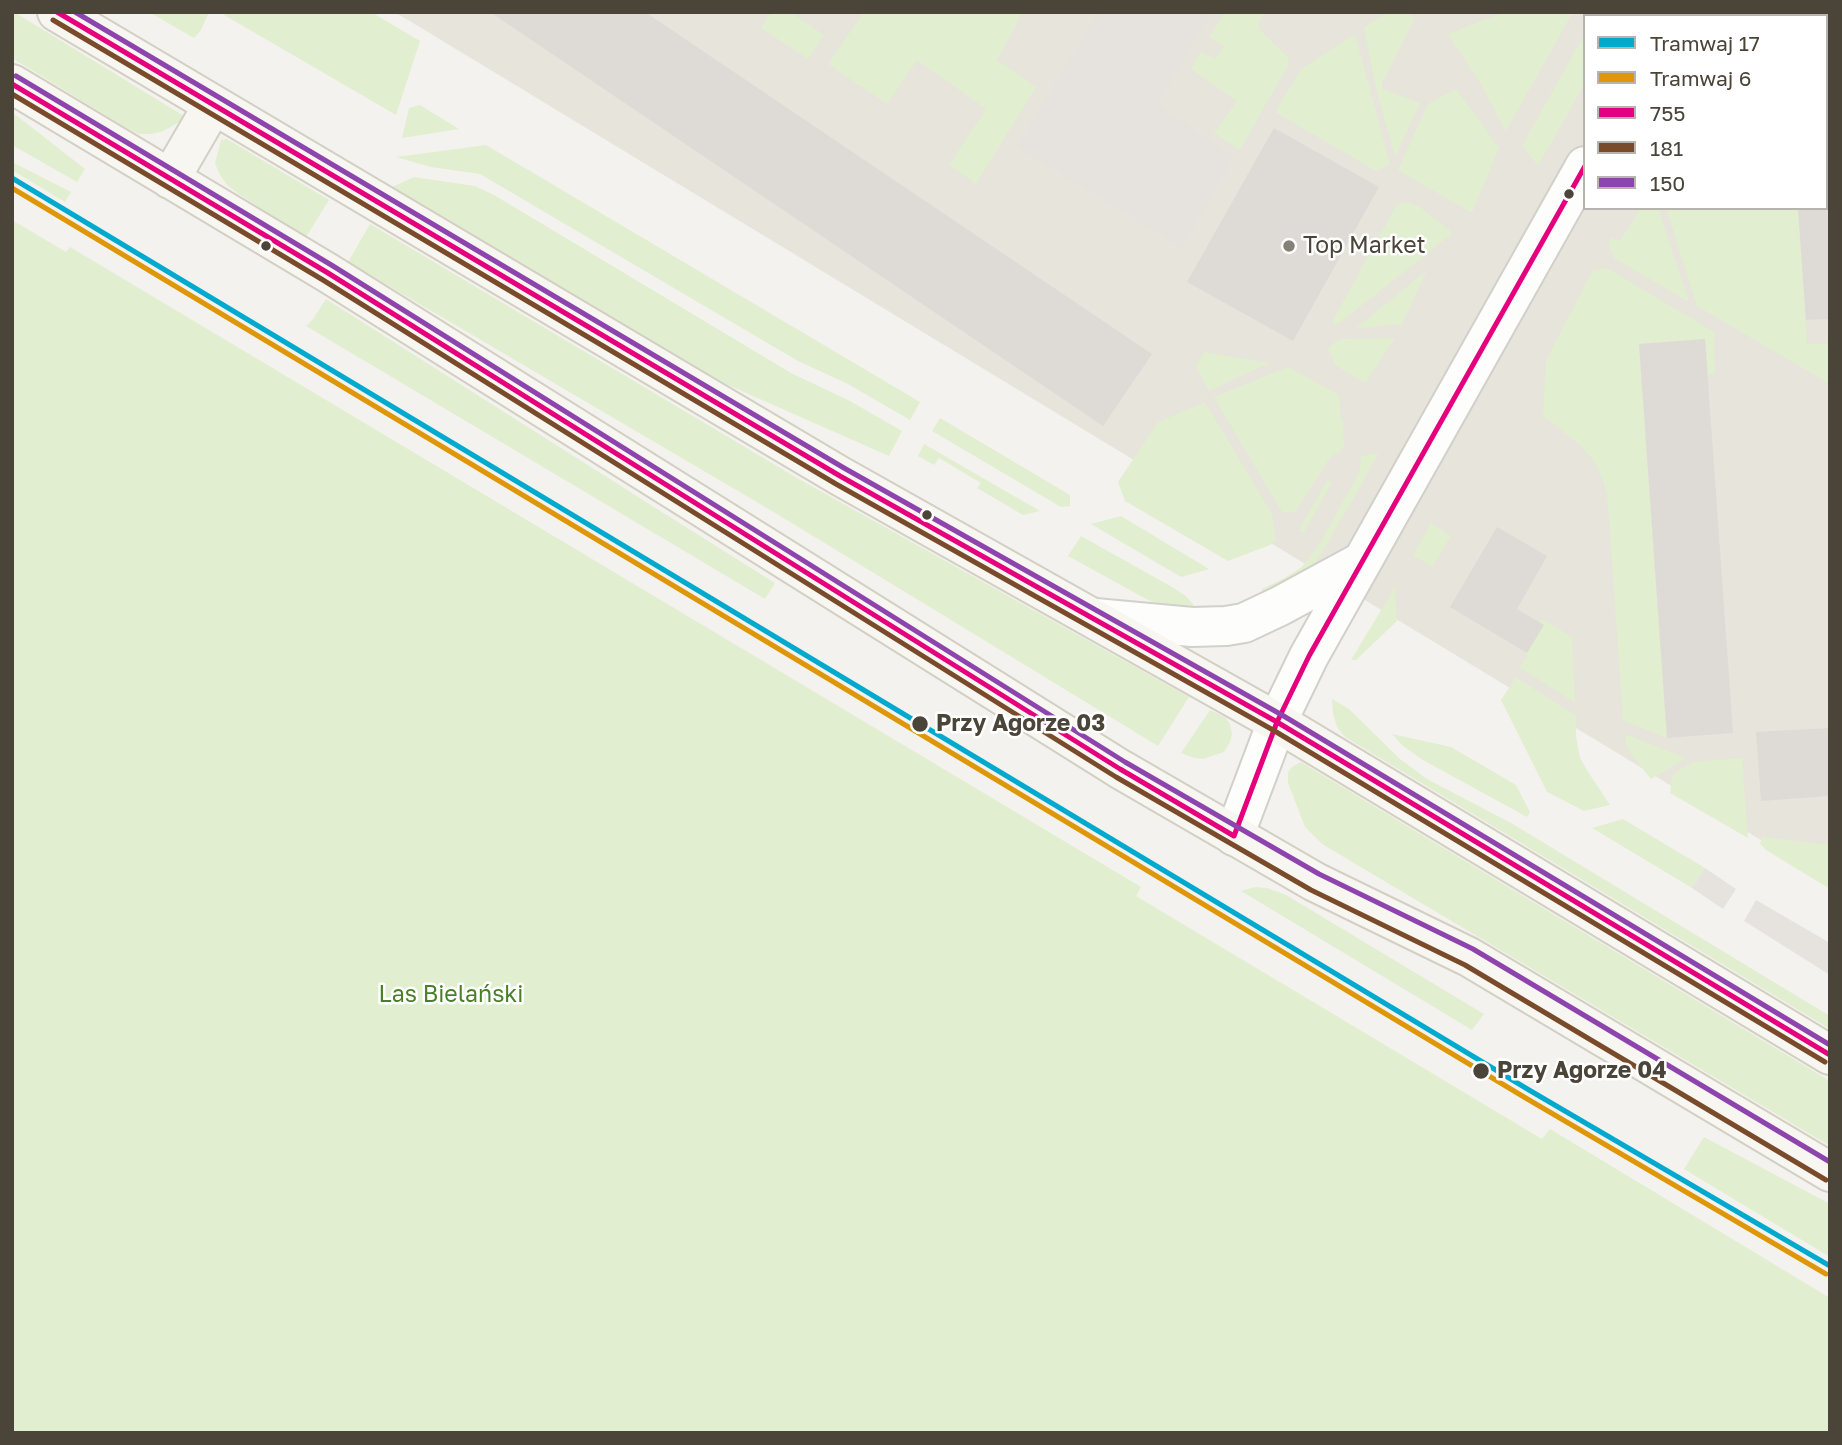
<!DOCTYPE html>
<meta charset="utf-8">
<style>
body{margin:0}
#map{position:relative;width:1842px;height:1445px;overflow:hidden;background:#f4f2ee;font-family:"Golos Text",sans-serif}
canvas{display:block}
.frame{position:absolute;inset:0;border:14px solid #4b4439;pointer-events:none}
.legend{position:absolute;left:1583px;top:14px;width:245px;height:196px;box-sizing:border-box;background:#fff;border:2px solid #b7b4b0;margin:0;padding:9px 12px;list-style:none;font-size:21px;color:#4b4439}
.legend li{display:flex;align-items:center;gap:14px;height:35px}
.legend b{width:35px;border:2px solid #b7b4b0}
</style>
<div id="map">
<canvas width="1842" height="1445"></canvas>
<div class="frame"></div>
<ul class="legend">
<li><b style="height:9px;background:#00a9ce"></b>Tramwaj 17</li>
<li><b style="height:9px;background:#dd9709"></b>Tramwaj 6</li>
<li><b style="height:9px;background:#e5007d"></b>755</li>
<li><b style="height:9px;background:#7a4b2a"></b>181</li>
<li><b style="height:9px;background:#8e44ad"></b>150</li>
</ul>
</div>
<script>
const ctx = document.querySelector('canvas').getContext('2d');
ctx.lineJoin = 'round';
function paint(path, color) {
  ctx.fillStyle = color;
  ctx.fill(path, 'evenodd');
}
function toPath(rows) {
  const path = new Path2D();
  for (const r of rows) {
    path.moveTo(r[0], r[1]);
    for (let i = 2; i < r.length; i += 2) path.lineTo(r[i], r[i + 1]);
  }
  return path;
}
function strokePath(path, color, width, dash) {
  ctx.strokeStyle = color;
  ctx.lineWidth = width;
  ctx.lineCap = dash ? 'butt' : 'round';
  ctx.setLineDash(dash || []);
  ctx.stroke(path);
}
function write(font, color, halo, rows, align = 'center') {
  ctx.font = font + ' "Golos Text",sans-serif';
  ctx.lineWidth = 5;
  ctx.setLineDash([]);
  ctx.textBaseline = 'middle';
  ctx.strokeStyle = halo;
  ctx.fillStyle = color;
  for (const [text, x, y, turn = 0] of rows) {
    ctx.save();
    ctx.translate(x, y);
    ctx.rotate((+turn || 0) * Math.PI / 180);
    ctx.textAlign = isNaN(turn) ? turn : align;
    if (halo) ctx.strokeText(text, 0, 0);
    ctx.fillText(text, 0, 0);
    ctx.restore();
  }
}
paint(toPath([
 [394,12,1830,12,1830,882,408,20],
 [1585,16,1826,16,1826,208,1585,208]
]), '#e7e4dc');
paint(toPath([
 [12,12,14,12,184,116,178,123,161,132,150,134,139,134,128,129,12,58],
 [149,12,209,12,201,30,194,38],
 [219,12,371,12,420,41,396,115],
 [772,12,790,12,824,35,808,59,761,28],
 [864,12,1023,12,997,60,1036,87,976,184,949,165,986,109,917,60,887,104,828,64],
 [1225,12,1266,12,1260,20,1259,29,1288,57,1289,63,1240,150,1214,133,1237,101,1191,69,1201,52,1215,59,1224,47,1209,37],
 [1388,12,1408,12,1414,20,1382,83,1383,89,1420,103,1395,157,1375,84,1364,27],
 [1505,12,1573,12,1506,131,1479,81,1448,34],
 [1740,12,1830,12,1830,29,1826,29,1826,16,1738,16],
 [1585,33,1585,83,1538,166,1522,146],
 [1355,34,1390,164,1376,171,1275,112,1301,69],
 [1456,89,1499,148,1472,213,1398,170,1428,104],
 [420,105,459,129,402,138,409,108],
 [12,112,85,169,77,182,12,145],
 [227,139,329,200,306,237,237,193,226,184,219,173,215,163,221,140],
 [486,145,920,402,910,420,848,384,798,361,480,174,431,167,396,157],
 [12,162,71,192,65,202,12,170],
 [414,177,475,186,494,195,791,373,850,401,902,431,889,456,728,385,695,367,392,187],
 [1407,202,1420,207,1453,233,1337,325,1332,322,1397,204],
 [1641,208,1658,208,1689,302,1614,258,1608,244,1611,238,1620,241],
 [1666,208,1798,208,1807,344,1830,343,1830,384,1697,306],
 [12,220,66,252,70,247,1141,887,1136,896,1542,1139,1550,1129,1830,1298,1830,1433,12,1433],
 [370,224,797,478,1189,697,1158,746,772,511,348,262],
 [1607,268,1714,332,1715,373,1708,375,1705,339,1639,345,1667,738,1623,720,1609,517,1607,495,1602,477,1594,461,1580,445,1543,416,1546,360,1593,270],
 [1427,270,1402,324,1355,329],
 [326,299,665,514,775,583,765,599,306,326,313,319],
 [1395,338,1365,383,1335,365,1328,348,1339,339],
 [1204,352,1269,363,1209,391,1196,367],
 [1288,367,1339,395,1341,419,1343,422,1344,448,1330,458,1295,512,1282,512,1214,397],
 [1205,402,1272,514,1276,541,1270,545,1228,561,1125,501,1118,482,1158,422],
 [940,418,1070,495,1070,506,1061,507,932,431],
 [924,444,1040,511,1023,515,977,488,981,483,939,458,934,465,918,456],
 [1379,453,1325,548,1311,569,1295,582,1257,596,1261,593,1262,589,1283,579,1302,567,1322,540,1360,471,1361,456],
 [1327,480,1332,483,1304,532,1298,532],
 [1121,516,1209,569,1181,577,1091,524],
 [1431,523,1451,536,1433,566,1413,556],
 [1081,536,1172,587,1186,596,1198,610,1163,606,1148,600,1068,556],
 [1395,587,1397,621,1356,660,1351,660],
 [1542,619,1572,637,1575,703,1519,667,1528,656,1525,654,1543,626,1540,623],
 [1516,677,1576,716,1576,736,1580,758,1590,775,1610,805,1584,811,1547,792,1501,700],
 [1332,699,1349,709,1400,759,1427,779,1511,823,1830,1016,1830,1029,1345,737,1337,727,1333,713],
 [1210,710,1225,717,1230,724,1232,734,1230,742,1224,752,1203,759,1194,758,1181,753],
 [1392,734,1451,747,1516,785,1530,812,1527,817,1423,760,1403,746],
 [1625,734,1686,758,1651,779,1631,754,1626,744],
 [1742,758,1748,838,1670,793,1673,774,1693,762],
 [1301,762,1830,1081,1830,1146,1322,844,1305,827,1288,783,1288,772,1292,767],
 [1623,819,1705,868,1692,888,1592,828],
 [1762,837,1830,845,1830,889,1766,850,1760,844],
 [1255,887,1267,888,1286,895,1484,1014,1472,1030,1241,891],
 [1704,1137,1830,1204,1830,1257,1684,1169]
]), '#e1eecf');
paint(toPath([
 [1099,12,1211,12,1157,104,1234,157,1182,248,1017,147],
 [1705,868,1736,889,1723,909,1692,888],
 [1756,900,1830,943,1830,975,1744,921]
]), '#e6e3df');
paint(toPath([
 [490,12,645,12,1152,354,1103,426],
 [1274,128,1379,187,1293,341,1187,282],
 [1798,208,1830,208,1830,319,1806,320],
 [1705,339,1733,733,1667,738,1639,344],
 [1497,527,1547,556,1517,609,1544,625,1527,653,1450,607],
 [1830,728,1830,796,1761,801,1756,732]
]), '#dedbd6');
const tertiary = toPath([
 [1670,16,1672,12],
 [1095,618,1192,627,1226,626,1244,623,1280,606,1361,562],
 [1234,836,1277,722,1309,656,1585,166]
]);
const secondary = toPath([
 [57,12,840,476,1277,722,1830,1055],
 [12,84,328,273,1120,769,1315,882,1469,957,1830,1172],
 [170,179,213,105]
]);
strokePath(tertiary, '#d2d0cb', 42);
strokePath(secondary, '#d3cfc5', 42);
strokePath(tertiary, '#fdfdfc', 38);
strokePath(secondary, '#f7f6f1', 38);
strokePath(toPath([
 [57,12,840,476,1277,722,1830,1055],
 [12,84,328,273,1120,769,1234,836,1277,722,1309,656,1585,166]
]), '#e5007d', 5);
strokePath(toPath([
 [53,20,836,484,1273,730,1825,1062],
 [12,94,323,280,1116,777,1311,890,1465,965,1826,1180]
]), '#7a4b2a', 5);
strokePath(toPath([
 [75,12,844,468,1282,715,1830,1045],
 [16,76,333,266,1125,762,1319,874,1473,949,1830,1162]
]), '#8e44ad', 5);
strokePath(toPath([
 [12,178,1529,1090,1830,1266]
]), '#00a9ce', 5);
strokePath(toPath([
 [12,188,1524,1097,1826,1274]
]), '#dd9709', 5);
for (const [x, y, r, color] of [
 [1569,194,6,"#4b4439"],
 [266,246,6,"#4b4439"],
 [1289,246,7,"#868178"],
 [927,515,6,"#4b4439"],
 [920,724,9,"#4b4439"],
 [1481,1071,9,"#4b4439"]
]) {
  const dot = new Path2D();
  dot.arc(x, y, r, 0, 2 * Math.PI);
  ctx.fillStyle = color;
  ctx.fill(dot);
  strokePath(dot, '#fff', 2.5);
}
write('23px', '#4b4439', '#fff', [
 ["Top Market",1303,246]
], 'left');
write('bold 23px', '#4b4439', '#fff', [
 ["Przy Agorze 03",936,724],
 ["Przy Agorze 04",1497,1071]
], 'left');
write('23px', '#4a7f2a', '#fff', [
 ["Las Bielański",451,995]
]);
</script>
